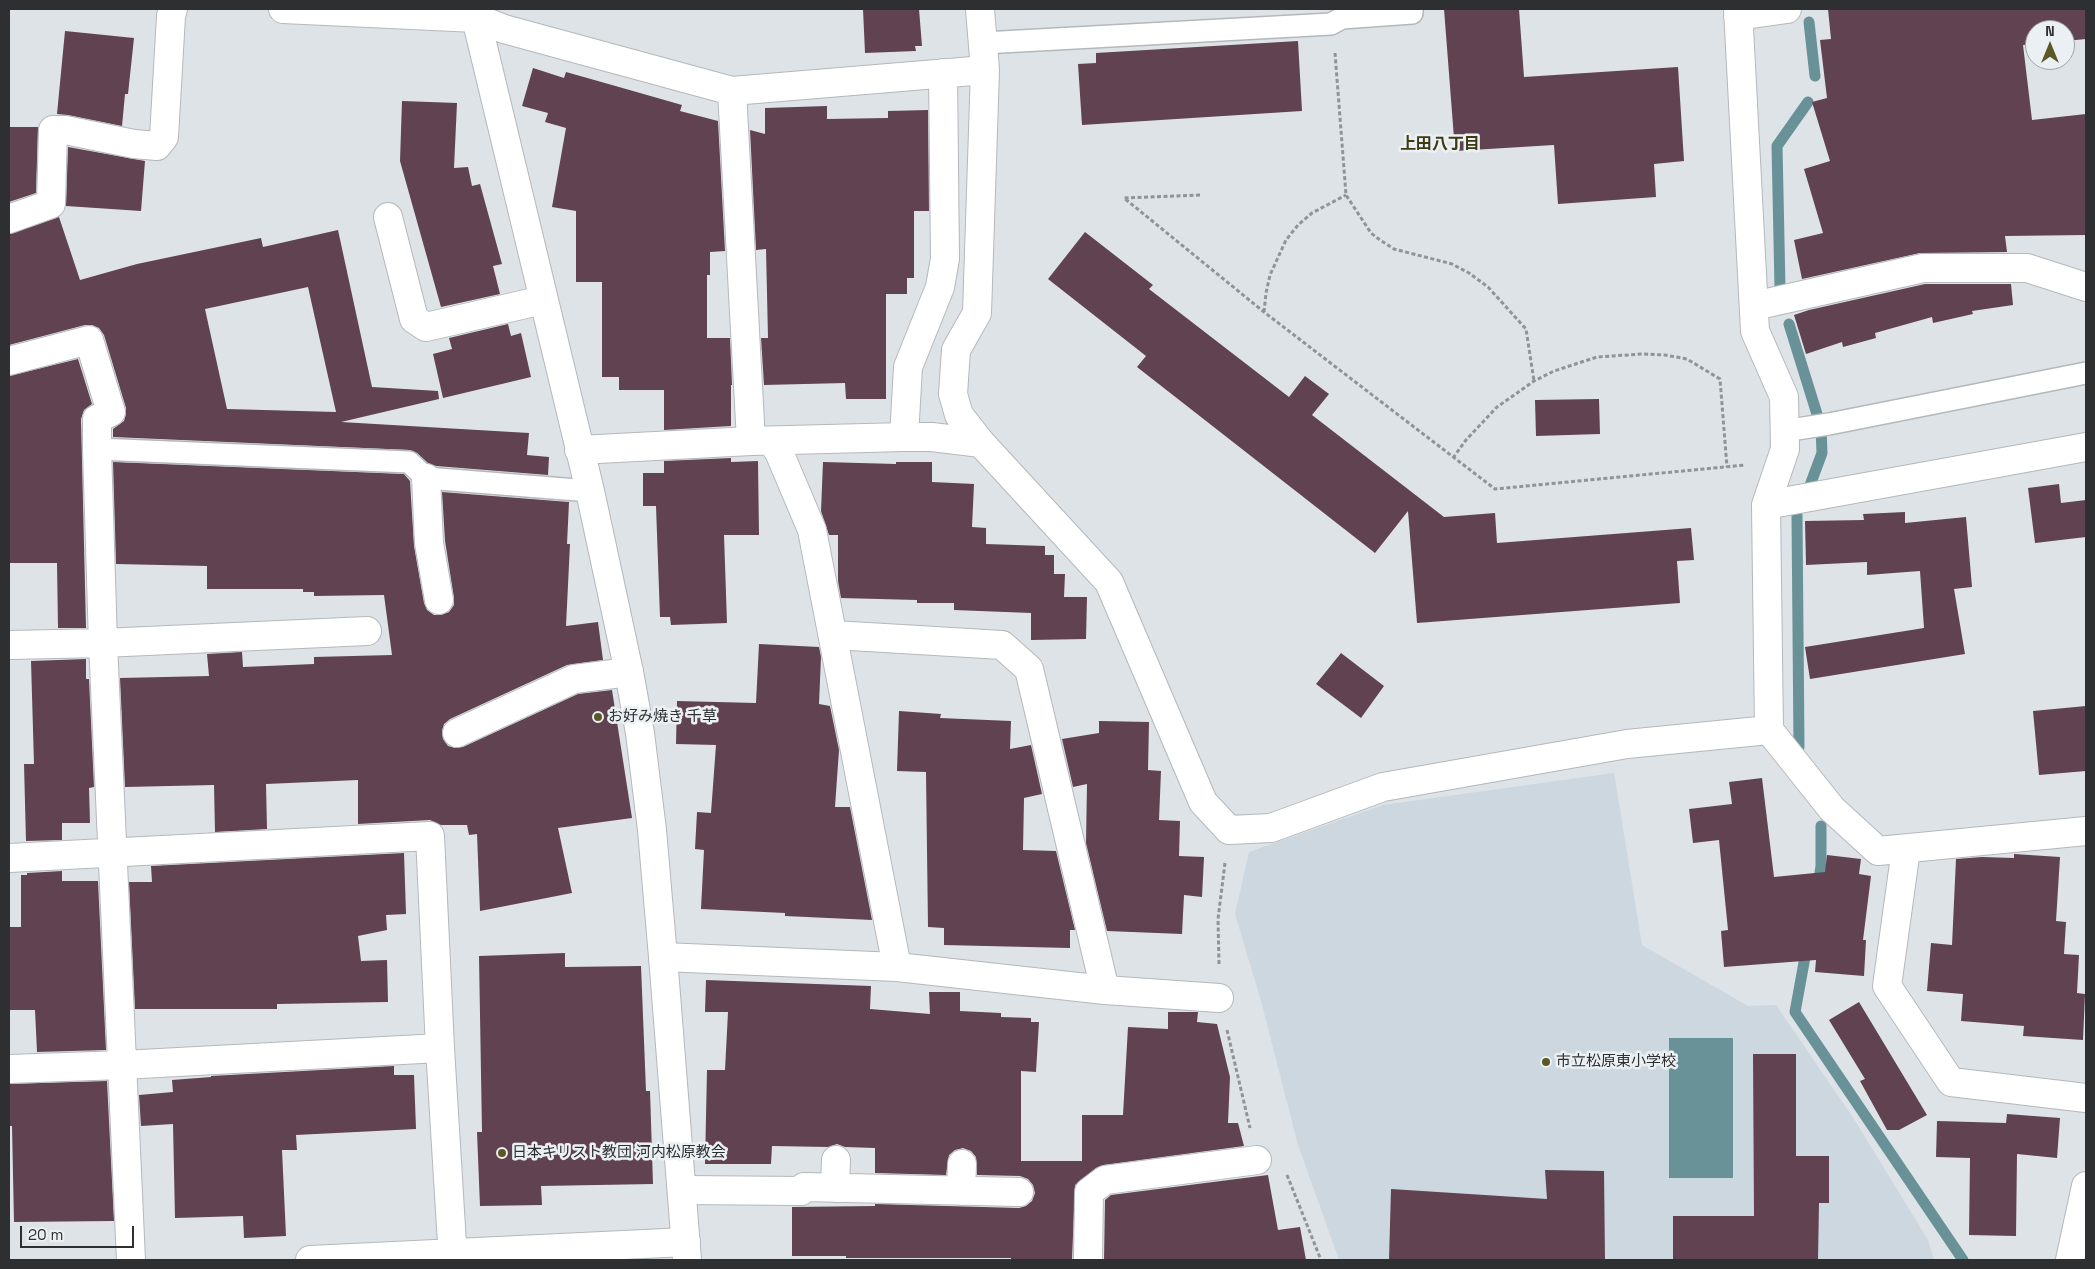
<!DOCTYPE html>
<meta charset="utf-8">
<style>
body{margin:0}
#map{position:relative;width:2095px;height:1269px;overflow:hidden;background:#dee3e7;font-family:"Space Grotesk",sans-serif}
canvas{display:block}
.frame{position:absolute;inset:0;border:10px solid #2d2f30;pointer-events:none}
.north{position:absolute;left:2025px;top:20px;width:50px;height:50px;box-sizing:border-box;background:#ebf0f4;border:1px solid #9fa3a6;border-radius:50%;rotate:0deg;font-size:14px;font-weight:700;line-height:20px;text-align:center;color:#2d2f30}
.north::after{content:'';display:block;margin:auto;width:18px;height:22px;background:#5a5825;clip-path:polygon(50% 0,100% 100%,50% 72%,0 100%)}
.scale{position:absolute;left:20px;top:1226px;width:114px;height:22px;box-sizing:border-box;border:2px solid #2d2f30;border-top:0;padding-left:6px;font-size:15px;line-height:18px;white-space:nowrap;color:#2d2f30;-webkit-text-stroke:4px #ebf0f4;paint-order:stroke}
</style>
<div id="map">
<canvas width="2095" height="1269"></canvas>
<div class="frame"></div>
<div class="north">N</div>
<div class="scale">20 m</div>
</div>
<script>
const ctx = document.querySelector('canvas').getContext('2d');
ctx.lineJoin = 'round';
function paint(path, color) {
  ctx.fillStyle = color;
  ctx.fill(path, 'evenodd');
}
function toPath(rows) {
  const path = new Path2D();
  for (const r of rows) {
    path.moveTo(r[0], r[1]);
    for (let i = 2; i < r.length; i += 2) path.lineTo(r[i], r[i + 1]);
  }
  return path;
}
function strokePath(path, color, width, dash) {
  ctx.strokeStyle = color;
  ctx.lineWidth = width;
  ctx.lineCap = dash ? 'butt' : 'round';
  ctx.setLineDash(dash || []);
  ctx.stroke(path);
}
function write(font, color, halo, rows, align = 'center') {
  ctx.font = font + ' "Space Grotesk","Noto Sans JP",sans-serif';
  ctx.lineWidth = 5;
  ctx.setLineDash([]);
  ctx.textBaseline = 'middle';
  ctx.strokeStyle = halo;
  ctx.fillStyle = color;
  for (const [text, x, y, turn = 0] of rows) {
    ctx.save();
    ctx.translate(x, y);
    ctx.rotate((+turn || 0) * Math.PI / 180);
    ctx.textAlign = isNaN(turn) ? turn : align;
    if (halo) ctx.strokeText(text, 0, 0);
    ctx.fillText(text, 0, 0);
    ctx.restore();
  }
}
paint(toPath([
 [1614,773,1642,945,1748,1006,1776,1005,1854,1119,1928,1240,1934,1260,1339,1260,1298,1145,1261,1001,1235,914,1249,852,1383,805]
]), '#ccd7df');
paint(toPath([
 [1669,1038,1733,1038,1733,1178,1669,1178]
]), '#689297');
strokePath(toPath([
 [1809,22,1815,76],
 [1780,288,1777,146,1808,102],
 [1789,324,1821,427,1822,453,1809,488],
 [1797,515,1799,747],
 [1818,886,1821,866,1821,826],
 [1807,946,1795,1012,1963,1260]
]), '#689297', 11);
paint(toPath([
 [863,9,919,9,922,46,915,46,916,51,865,53],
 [1444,9,1519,9,1524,77,1678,67,1684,161,1654,164,1656,197,1558,204,1554,145,1455,151],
 [1828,9,2086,9,2086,39,2065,41,2065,30,2035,30,2035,44,2023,45,2032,120,2086,114,2086,235,2005,236,2007,252,1920,253,1802,279,1794,240,1823,233,1804,169,1830,161,1812,102,1827,98,1820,40,1831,39],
 [65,31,134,38,128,94,125,94,122,126,68,115,57,114],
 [1298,41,1302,111,1082,125,1078,64,1096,63,1096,53],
 [533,68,564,78,566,72,612,85,682,105,680,111,718,121,725,251,710,252,710,275,707,275,707,338,730,338,732,385,731,385,731,426,664,430,664,390,619,390,619,377,602,377,602,282,576,282,576,211,552,207,566,128,545,122,548,113,522,106],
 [402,101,457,103,454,168,468,167,472,186,480,184,502,264,493,266,500,294,441,307,400,161],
 [827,106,827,119,888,118,888,111,928,110,929,211,914,211,914,278,907,278,907,294,886,294,886,399,846,399,845,383,764,385,761,338,768,338,766,249,756,250,750,130,765,134,765,108],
 [9,127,38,127,36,193,9,202],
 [68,147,145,161,141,211,66,206],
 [59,217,80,280,137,264,261,238,263,247,338,230,372,387,438,391,439,399,341,422,529,433,527,455,549,457,548,475,436,466,428,463,417,453,410,450,113,437,113,429,124,421,126,414,126,408,104,335,99,328,92,325,85,325,9,345,9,234],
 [308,287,336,412,227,409,205,309],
 [1085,232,1153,285,1149,289,1289,397,1305,376,1329,394,1312,415,1444,517,1495,513,1497,543,1691,528,1694,560,1677,561,1680,603,1417,623,1408,511,1375,553,1137,367,1146,356,1048,279],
 [1925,284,2011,284,2013,305,1972,311,1973,314,1933,323,1932,317,1875,333,1876,338,1843,347,1842,342,1806,354,1794,315,1809,310],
 [508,324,511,336,521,333,531,377,443,398,433,354,452,349,449,338],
 [78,359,92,404,84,410,81,419,86,628,58,628,57,563,9,563,9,376],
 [1599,399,1600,434,1536,436,1535,400],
 [731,458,731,462,758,461,759,535,724,535,727,623,671,625,670,617,660,617,656,506,643,506,643,473,664,473,664,461],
 [113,462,404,474,410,481,414,546,424,603,427,610,434,615,441,615,449,612,454,605,454,598,445,541,442,492,569,502,567,544,570,544,566,626,598,622,603,660,567,665,450,719,444,724,442,731,443,739,448,746,455,748,463,747,578,694,612,690,632,818,558,828,572,893,480,911,477,834,469,835,467,825,441,825,430,820,358,824,358,780,266,784,267,829,215,832,214,785,125,787,120,678,209,676,207,654,242,652,243,667,314,664,314,657,392,655,384,595,314,596,314,592,303,592,303,589,207,589,207,566,116,564],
 [823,462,896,464,896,462,932,462,932,482,974,484,972,527,986,528,986,544,1045,546,1045,555,1054,555,1054,574,1065,574,1064,597,1087,597,1086,639,1031,640,1031,613,954,610,954,603,917,603,917,600,841,598,838,581,838,535,829,535,821,511],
 [2059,484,2061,503,2086,500,2086,537,2035,543,2028,488],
 [1905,512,1905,523,1966,517,1972,587,1954,589,1965,654,1810,679,1805,647,1924,628,1920,571,1867,575,1867,562,1806,565,1805,521,1864,520,1863,514],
 [759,644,819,647,821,657,819,704,830,706,839,750,835,807,850,807,872,920,785,916,785,913,701,909,704,850,695,849,697,812,711,813,716,745,676,744,677,701,756,703],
 [1341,653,1384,686,1361,718,1316,684],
 [86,659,86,679,89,679,94,787,89,788,90,823,62,823,62,840,26,841,24,764,34,764,31,661],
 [2086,706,2086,771,2039,775,2033,711],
 [899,711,941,714,940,718,1011,721,1010,749,1031,745,1042,794,1024,798,1023,850,1056,851,1075,930,1070,930,1070,948,944,945,944,928,928,927,926,772,897,771],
 [1099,721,1149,722,1148,770,1161,771,1159,820,1180,821,1179,856,1204,857,1202,897,1184,895,1182,934,1107,931,1086,843,1087,784,1073,787,1062,739,1099,733],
 [1762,778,1774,877,1825,872,1827,855,1861,859,1859,874,1871,876,1863,940,1866,940,1864,976,1815,972,1816,960,1724,967,1721,931,1728,930,1719,840,1693,843,1689,809,1732,804,1729,782],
 [404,853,406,914,386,915,387,930,358,936,361,961,387,960,388,1002,277,1004,277,1009,135,1009,129,882,152,882,151,866],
 [2014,854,2060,857,2056,921,2066,922,2064,954,2079,955,2077,993,2085,994,2083,1040,2023,1036,2024,1026,1961,1021,1963,994,1927,991,1931,943,1952,945,1956,859,1982,857,2014,858],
 [62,871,62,881,98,881,106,1050,37,1052,35,1010,9,1010,9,927,21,927,21,875,27,875,27,873],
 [565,953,565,967,641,966,646,1091,650,1091,653,1184,541,1186,542,1205,480,1206,477,1132,482,1132,479,956],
 [706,980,871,986,870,1009,930,1014,929,992,960,992,960,1011,1001,1013,1001,1017,1031,1018,1031,1022,1039,1022,1036,1072,1021,1071,1021,1161,1082,1161,1082,1115,1123,1115,1128,1027,1168,1029,1168,1012,1198,1012,1197,1022,1217,1024,1230,1077,1228,1123,1238,1123,1244,1146,1103,1165,1096,1168,1075,1185,1072,1260,1011,1260,1011,1258,846,1258,846,1256,792,1256,792,1207,875,1206,875,1204,1019,1208,1026,1206,1032,1201,1035,1193,1033,1185,1028,1179,1020,1176,977,1175,976,1157,971,1151,963,1148,955,1150,949,1155,946,1175,875,1173,875,1148,845,1147,837,1144,828,1147,772,1146,771,1164,705,1164,707,1070,725,1070,728,1012,705,1012],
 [1859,1002,1927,1115,1899,1130,1887,1130,1860,1081,1865,1079,1829,1020],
 [1753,1054,1796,1054,1796,1156,1829,1156,1829,1203,1819,1203,1818,1260,1673,1260,1673,1216,1754,1216],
 [394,1066,394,1075,414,1075,416,1129,296,1135,297,1150,282,1150,286,1236,244,1238,243,1216,175,1218,173,1124,141,1126,139,1095,173,1092,172,1080,211,1077,211,1076],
 [107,1081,114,1221,14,1222,12,1126,9,1126,9,1084],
 [2007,1114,2060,1118,2057,1158,2017,1154,2016,1236,1969,1235,1970,1158,1936,1157,1937,1121,2006,1123],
 [1545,1170,1604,1171,1605,1260,1389,1260,1391,1189,1547,1199],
 [1268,1175,1278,1230,1300,1227,1306,1260,1104,1260,1105,1200,1111,1195]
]), '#604251');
const lane = toPath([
 [983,43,1331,24,1342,18,1412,13,1412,9],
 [1784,431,1829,424,2086,373],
 [97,449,409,462,426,478,590,491]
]);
const street = toPath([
 [283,9,476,18,504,29,732,91,985,70],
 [980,9,985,70,977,313,956,350,953,394,959,415,981,443,1109,582,1203,802,1229,830,1271,828,1383,787,1627,744,1769,730],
 [1738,9,1755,331,1784,397,1785,449,1766,505,1769,730,1832,809,1878,851,2086,831],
 [1738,16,1787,9],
 [732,91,751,441],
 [388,217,414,319,426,327,543,300],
 [9,219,51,204,53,130,65,130,134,144,157,146,164,137,171,16,173,9],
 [1754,306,1923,268,2027,268,2086,287],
 [9,361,89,340,111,412,97,419,97,449,103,643,131,1260],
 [904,437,908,367,940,287,945,259,943,73],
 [771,441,779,452,812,530,897,967],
 [579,450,751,441,904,437,932,437,981,443],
 [426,478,429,543,439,600],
 [1766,505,2086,447],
 [834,635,1002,645,1029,669,1105,990],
 [9,645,103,643,367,631],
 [457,733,574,679,629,672],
 [1906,849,1887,986,1951,1082,2086,1098],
 [9,858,430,836,440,1048,453,1260],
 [663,957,897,967,1105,990,1219,998],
 [9,1069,122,1065,440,1048],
 [835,1188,836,1160],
 [683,1190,801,1191,804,1187,1019,1192],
 [961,1191,962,1164],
 [310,1260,686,1242],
 [1088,1260,1089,1192,1105,1180,1257,1160],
 [2070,1260,2086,1186]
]);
const secondary = toPath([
 [476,9,476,18,590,491,629,672,640,733,652,830,663,957,687,1260]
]);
strokePath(lane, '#b4b8bc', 24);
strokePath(street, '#b4b8bc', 30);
strokePath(secondary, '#b4b8bc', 30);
strokePath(toPath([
 [1335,53,1346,195,1371,233,1380,240,1394,249,1452,264,1469,273,1488,287,1526,329,1534,381],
 [1200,195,1124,198,1264,312,1495,489,1745,465],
 [1264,312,1266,293,1270,275,1286,240,1298,225,1312,213,1346,195],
 [1453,458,1466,440,1497,407,1534,381,1554,371,1597,357,1643,354,1665,355,1687,359,1720,379,1727,467],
 [1219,964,1218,919,1225,863],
 [1227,1030,1250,1128],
 [1287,1175,1321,1260]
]), '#909497', 3, [4, 2.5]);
strokePath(lane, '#fff', 21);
strokePath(street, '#fff', 28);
strokePath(secondary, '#fff', 28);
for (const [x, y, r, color] of [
 [598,717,5,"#5a5825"],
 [1546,1062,5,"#5a5825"],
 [502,1153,5,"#5a5825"]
]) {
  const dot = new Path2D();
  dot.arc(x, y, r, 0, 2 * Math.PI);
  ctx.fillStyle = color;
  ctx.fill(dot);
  strokePath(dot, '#ebf0f4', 2);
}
write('15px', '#2d2f30', '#ebf0f4', [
 ["お好み焼き 千草",608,717],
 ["市立松原東小学校",1556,1062],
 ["日本キリスト教団 河内松原教会",512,1153]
], 'left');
write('bold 16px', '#3b3a10', '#ebf0f4', [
 ["上田八丁目",1440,145]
]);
</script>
